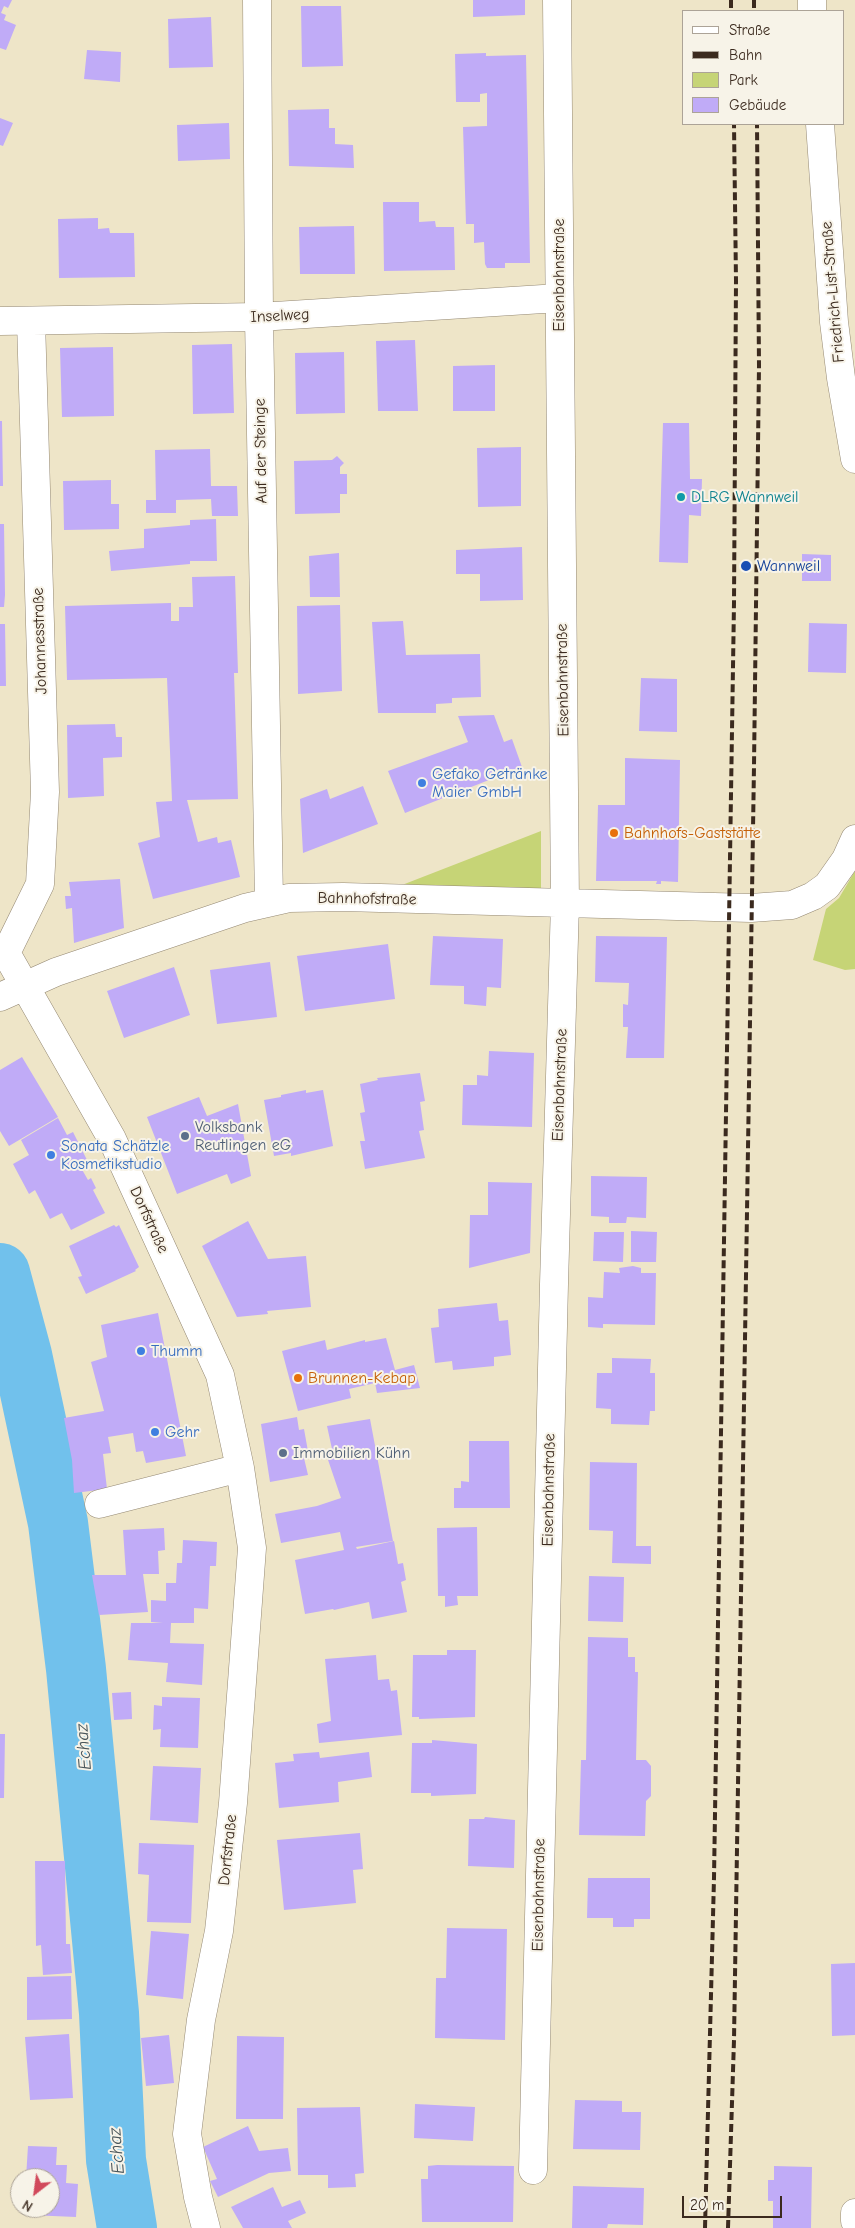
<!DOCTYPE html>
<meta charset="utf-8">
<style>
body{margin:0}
#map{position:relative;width:855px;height:2228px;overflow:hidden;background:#eee5c8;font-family:"Comic Neue",sans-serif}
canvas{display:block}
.legend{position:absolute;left:682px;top:10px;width:162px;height:115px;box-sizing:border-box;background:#f7f3e8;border:1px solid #aca397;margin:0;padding:6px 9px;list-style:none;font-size:15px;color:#3b2a1e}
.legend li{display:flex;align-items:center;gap:10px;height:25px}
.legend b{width:25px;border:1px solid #aca397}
.north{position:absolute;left:10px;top:2168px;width:50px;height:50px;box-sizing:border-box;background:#f7f3e8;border:1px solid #aca397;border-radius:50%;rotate:210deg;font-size:14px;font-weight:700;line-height:20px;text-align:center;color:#3b2a1e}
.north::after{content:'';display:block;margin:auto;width:18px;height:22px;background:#d1495b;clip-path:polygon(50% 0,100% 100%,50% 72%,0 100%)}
.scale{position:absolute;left:682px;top:2196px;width:100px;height:22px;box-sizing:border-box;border:2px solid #3b2a1e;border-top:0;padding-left:6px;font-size:15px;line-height:18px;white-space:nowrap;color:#3b2a1e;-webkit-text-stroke:4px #f7f3e8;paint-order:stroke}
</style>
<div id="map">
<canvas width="855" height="2228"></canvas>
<ul class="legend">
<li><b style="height:6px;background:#fff"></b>Straße</li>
<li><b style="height:6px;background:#3b2a1e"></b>Bahn</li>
<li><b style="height:14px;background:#c6d476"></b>Park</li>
<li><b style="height:14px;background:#c0abf7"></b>Gebäude</li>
</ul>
<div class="north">N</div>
<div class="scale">20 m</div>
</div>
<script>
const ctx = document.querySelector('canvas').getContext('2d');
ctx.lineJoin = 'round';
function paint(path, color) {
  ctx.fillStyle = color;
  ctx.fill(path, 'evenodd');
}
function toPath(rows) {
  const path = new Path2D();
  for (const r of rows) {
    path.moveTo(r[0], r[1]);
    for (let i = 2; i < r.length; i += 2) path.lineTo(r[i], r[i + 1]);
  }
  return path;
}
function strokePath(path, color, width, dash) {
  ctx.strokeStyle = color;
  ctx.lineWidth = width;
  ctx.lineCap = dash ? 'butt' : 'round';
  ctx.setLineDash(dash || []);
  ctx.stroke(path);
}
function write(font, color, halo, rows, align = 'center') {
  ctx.font = font + ' "Comic Neue",sans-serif';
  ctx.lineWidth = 4;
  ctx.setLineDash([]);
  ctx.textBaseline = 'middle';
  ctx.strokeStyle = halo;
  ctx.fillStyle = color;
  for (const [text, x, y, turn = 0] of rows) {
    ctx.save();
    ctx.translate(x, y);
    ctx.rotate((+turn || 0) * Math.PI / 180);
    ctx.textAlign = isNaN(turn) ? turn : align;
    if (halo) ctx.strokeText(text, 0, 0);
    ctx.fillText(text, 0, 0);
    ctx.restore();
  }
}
paint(toPath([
 [541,831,541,889,402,885],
 [855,871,855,969,845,970,813,960,826,909,839,898]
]), '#c6d476');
strokePath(toPath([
 [0,1273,22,1355,58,1523,76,1669,109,2013,116,2160,127,2228]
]), '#71c1ec', 60);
paint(toPath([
 [0,0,12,0,8,8,4,6,1,13,6,15,4,20,16,25,6,50,0,48],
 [473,0,525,0,525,15,473,17],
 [301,6,341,6,343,66,302,67],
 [211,17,213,67,169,68,168,19],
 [87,50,121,52,120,82,84,79],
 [486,53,486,56,526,55,530,263,505,263,505,268,487,268,485,264,484,242,474,243,474,224,466,224,463,127,487,126,487,93,480,94,480,102,456,102,455,54],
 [329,109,329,128,335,128,335,144,353,145,354,168,289,166,288,110],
 [0,118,13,123,3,146,0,145],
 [229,123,230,159,178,161,177,125],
 [383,202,419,202,419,222,435,221,436,227,454,227,455,270,384,271],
 [98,218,98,229,109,228,110,233,134,233,135,277,59,278,58,219],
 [354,226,355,274,300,274,299,227],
 [415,340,418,411,378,411,376,341],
 [232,344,234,413,193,414,192,345],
 [113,347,114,416,62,417,60,348],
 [344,352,345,413,296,414,295,353],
 [495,365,495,411,453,411,453,366],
 [0,421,2,421,3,486,0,486],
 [663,423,689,423,690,479,702,479,701,516,689,515,688,563,659,562],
 [521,447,521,506,478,507,477,448],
 [210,449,211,486,237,486,238,516,212,516,211,499,176,500,176,513,146,513,146,500,156,500,155,450],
 [337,456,344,463,340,467,340,474,347,474,347,494,340,494,340,513,295,514,294,461,332,460],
 [111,480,111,504,119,504,119,529,64,530,63,481],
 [216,519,217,561,190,561,190,564,111,571,109,551,144,548,144,529,190,525,190,520],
 [0,524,4,524,5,595,4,607,0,607],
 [522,547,523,600,480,601,480,574,456,574,456,550],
 [339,553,340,597,310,597,309,556],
 [802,554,831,555,831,581,802,581],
 [235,576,238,673,234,673,238,799,187,800,198,842,217,837,218,843,231,840,240,877,153,899,138,843,160,837,156,802,172,801,167,678,67,680,65,606,171,603,171,621,179,621,179,607,193,607,192,577],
 [340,605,342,691,298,694,297,606],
 [403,621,406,655,480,654,481,697,452,698,452,703,436,704,436,713,378,713,372,622],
 [809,623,847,624,846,673,808,672],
 [0,624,5,624,6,686,0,686],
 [641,678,677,679,677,732,639,731],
 [494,715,504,742,512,739,522,767,405,813,388,771,468,742,458,716],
 [115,724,116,737,122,737,122,757,103,758,104,796,68,798,67,725],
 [625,758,680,760,678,882,661,881,661,884,656,884,657,881,596,881,598,805,625,805],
 [363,786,378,824,303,853,300,799,327,789,330,799],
 [120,879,124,928,74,943,72,908,66,909,65,896,71,896,69,882],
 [433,936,503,939,501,988,487,987,486,1006,464,1004,464,986,430,985],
 [596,936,667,937,664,1058,626,1058,628,1027,623,1027,623,1004,628,1005,629,983,595,982],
 [388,944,395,999,305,1011,297,956],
 [270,962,277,1017,217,1024,210,970],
 [174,967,190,1015,124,1038,107,991],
 [489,1051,534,1053,532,1127,462,1125,463,1085,477,1085,477,1075,488,1076],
 [22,1057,58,1117,9,1146,0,1131,0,1070],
 [420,1073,425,1101,420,1102,424,1130,419,1131,425,1158,365,1169,360,1141,365,1141,360,1113,365,1112,360,1084,378,1080,377,1078],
 [306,1090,306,1093,323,1090,333,1146,291,1156,291,1153,274,1156,264,1100,281,1097,281,1095],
 [199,1097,207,1116,238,1104,251,1176,231,1184,227,1174,177,1194,147,1117],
 [58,1118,67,1135,73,1132,88,1162,80,1166,88,1180,91,1178,96,1188,93,1190,105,1213,71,1230,62,1213,50,1219,35,1190,29,1194,13,1164,29,1155,21,1140],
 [591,1176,647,1177,646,1218,627,1217,626,1223,609,1223,609,1217,591,1216],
 [488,1182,532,1183,530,1253,469,1268,470,1215,488,1215],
 [248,1221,268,1259,306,1256,311,1307,267,1311,268,1314,237,1317,202,1246],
 [114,1225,116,1227,119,1225,139,1267,135,1270,136,1271,86,1294,78,1277,82,1276,69,1246],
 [631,1231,657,1232,656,1262,631,1262],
 [594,1232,624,1232,623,1262,593,1261],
 [633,1266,641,1268,641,1273,656,1273,655,1325,603,1324,603,1328,588,1327,588,1297,603,1298,604,1272,620,1273,619,1268],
 [497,1303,499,1321,508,1320,511,1355,494,1357,494,1366,453,1370,452,1361,435,1363,431,1328,439,1327,438,1309],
 [158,1313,186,1456,146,1463,143,1451,136,1452,133,1433,108,1437,111,1453,103,1454,107,1489,74,1493,72,1460,64,1418,104,1411,91,1362,107,1357,101,1325],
 [386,1338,395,1370,414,1365,420,1388,377,1393,375,1383,349,1389,351,1398,298,1411,282,1351,325,1340,327,1350,365,1340,365,1342],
 [612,1358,651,1359,650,1373,655,1373,655,1411,650,1411,649,1425,611,1424,611,1409,596,1408,597,1373,612,1373],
 [297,1417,299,1430,304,1429,309,1457,304,1458,308,1475,270,1482,261,1424],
 [370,1419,393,1541,356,1547,357,1549,394,1541,398,1564,403,1563,406,1580,401,1582,407,1612,372,1619,369,1602,334,1610,333,1609,305,1614,295,1560,344,1550,340,1532,281,1543,275,1514,317,1506,341,1498,325,1451,332,1449,327,1426],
 [469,1441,509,1441,510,1508,454,1508,454,1488,461,1488,461,1481,469,1482],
 [590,1462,637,1463,636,1546,651,1546,651,1564,612,1563,613,1531,589,1530],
 [477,1527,478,1596,457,1596,458,1605,445,1607,445,1596,438,1596,437,1528],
 [164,1528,165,1550,158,1551,159,1574,143,1574,148,1612,99,1615,92,1575,126,1575,123,1530],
 [183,1540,217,1542,216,1566,210,1566,208,1609,194,1608,194,1623,171,1623,170,1643,204,1644,202,1685,166,1682,168,1663,128,1660,131,1623,163,1623,151,1622,151,1600,166,1601,166,1583,176,1583,177,1563,182,1563],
 [589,1576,624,1577,623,1622,588,1621],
 [588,1637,628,1638,628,1657,635,1657,635,1672,638,1672,636,1760,646,1760,651,1766,651,1796,646,1801,645,1836,579,1835,581,1760,586,1760],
 [447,1650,476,1650,475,1717,419,1719,419,1717,412,1717,413,1655,447,1655],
 [376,1655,378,1680,389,1679,391,1691,397,1690,402,1735,319,1743,317,1724,331,1721,325,1659],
 [131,1692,132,1719,114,1720,112,1693],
 [162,1697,200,1698,198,1748,160,1747,161,1729,153,1730,154,1705,162,1706],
 [0,1734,5,1734,4,1798,0,1798],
 [432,1740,477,1744,476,1794,431,1796,431,1793,411,1793,412,1743,432,1743],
 [319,1752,320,1758,369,1752,372,1777,338,1782,339,1802,279,1808,275,1763,294,1761,293,1754],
 [153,1766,201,1768,198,1823,150,1820],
 [485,1817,515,1820,514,1868,468,1866,469,1819,484,1819],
 [360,1833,363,1869,353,1870,356,1903,284,1910,277,1840],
 [139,1843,194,1845,191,1923,147,1922,149,1875,138,1874],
 [35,1861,65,1861,66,1944,70,1944,72,1973,43,1975,41,1945,36,1946],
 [588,1878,650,1878,650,1919,634,1919,634,1927,613,1927,613,1918,587,1918],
 [447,1928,507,1929,505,2040,435,2038,436,1978,446,1978],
 [151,1931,189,1934,183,1999,146,1995],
 [855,1963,855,2035,832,2036,831,1964],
 [71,1976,72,2019,27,2020,27,1977],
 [69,2034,73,2098,30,2100,25,2037],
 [169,2035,174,2083,146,2086,141,2038],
 [237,2036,284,2037,283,2119,236,2119],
 [575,2100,622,2101,622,2112,641,2112,640,2150,573,2149],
 [415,2104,475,2107,473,2141,414,2138],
 [360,2107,364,2173,355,2174,356,2187,328,2188,328,2175,298,2175,297,2108],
 [248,2126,259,2151,288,2148,291,2171,269,2173,218,2197,210,2181,217,2179,203,2147],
 [28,2146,57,2147,56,2165,67,2165,66,2183,78,2184,76,2217,29,2215,28,2208,50,2208,50,2178,26,2178],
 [437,2165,514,2166,513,2222,422,2222,421,2179,428,2179,428,2166],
 [774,2166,812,2167,811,2228,773,2228,773,2201,768,2201,768,2180,774,2180],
 [573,2186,644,2188,643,2225,608,2224,607,2228,572,2228],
 [273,2187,282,2207,300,2200,306,2213,288,2221,292,2228,243,2228,231,2207]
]), '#c0abf7');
const minor = toPath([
 [257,0,259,317,269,901],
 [812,0,812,11],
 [820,124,834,322,841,378,855,459],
 [0,321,259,317,559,298],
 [0,949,6,953,112,1139,220,1375,240,1468,252,1548,233,1803,219,1931,201,2020,187,2134,198,2197,206,2228],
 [6,953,40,884,45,792,31,321],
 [0,997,56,972,245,908,289,898,343,897,751,908,792,905,813,896,827,886,846,859,855,839],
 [99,1504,240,1468],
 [533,2170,554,1284,565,903,557,0],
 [855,2213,855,2221]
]);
strokePath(minor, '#948873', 29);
strokePath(minor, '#fff', 28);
strokePath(toPath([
 [731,0,731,11],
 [754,0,754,11],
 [705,2228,714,1878,734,603,736,281,734,124],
 [728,2228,734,2040,754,766,759,366,757,124]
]), '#3b2a1e', 4, [8, 4]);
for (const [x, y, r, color] of [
 [681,497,5,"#0f9aa8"],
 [746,566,6,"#1a4fb4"],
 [422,783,5,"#3f7fe0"],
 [614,833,5,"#e8710a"],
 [185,1136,5,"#5c6f8a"],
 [51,1155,5,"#3f7fe0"],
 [141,1351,5,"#3f7fe0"],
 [298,1378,5,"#e8710a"],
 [155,1432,5,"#3f7fe0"],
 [283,1453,5,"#5c6f8a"]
]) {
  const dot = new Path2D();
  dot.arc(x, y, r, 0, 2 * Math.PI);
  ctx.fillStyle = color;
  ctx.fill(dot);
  strokePath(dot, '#f7f3e8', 2);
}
write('16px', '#3b2a1e', '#f7f3e8', [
 ["Eisenbahnstraße",559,275,-90],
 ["Friedrich-List-Straße",833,292,-95],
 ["Inselweg",280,316,-3],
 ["Auf der Steinge",261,451,-91],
 ["Johannesstraße",40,641,-92],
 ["Eisenbahnstraße",563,680,-91],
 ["Bahnhofstraße",367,899,1],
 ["Eisenbahnstraße",560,1085,-88],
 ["Dorfstraße",149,1220,65],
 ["Eisenbahnstraße",549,1490,-89],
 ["Dorfstraße",228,1850,-84],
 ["Eisenbahnstraße",539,1895,-89]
]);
write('16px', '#0d838f', '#f7f3e8', [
 ["DLRG Wannweil",691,497]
], 'left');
write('16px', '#164399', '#f7f3e8', [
 ["Wannweil",757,566]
], 'left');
write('16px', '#366cbe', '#f7f3e8', [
 ["Gefako Getränke",432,774],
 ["Maier GmbH",432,792],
 ["Sonata Schätzle",61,1146],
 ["Kosmetikstudio",61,1164],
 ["Thumm",151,1351],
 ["Gehr",165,1432]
], 'left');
write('16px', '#c56008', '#f7f3e8', [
 ["Bahnhofs-Gaststätte",624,833],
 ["Brunnen-Kebap",308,1378]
], 'left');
write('16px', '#4e5e75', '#f7f3e8', [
 ["Volksbank",195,1127],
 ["Reutlingen eG",195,1145],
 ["Immobilien Kühn",293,1453]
], 'left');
write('italic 18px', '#4b575c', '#f7f3e8', [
 ["Echaz",84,1747,-95],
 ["Echaz",117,2151,-95]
]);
</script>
